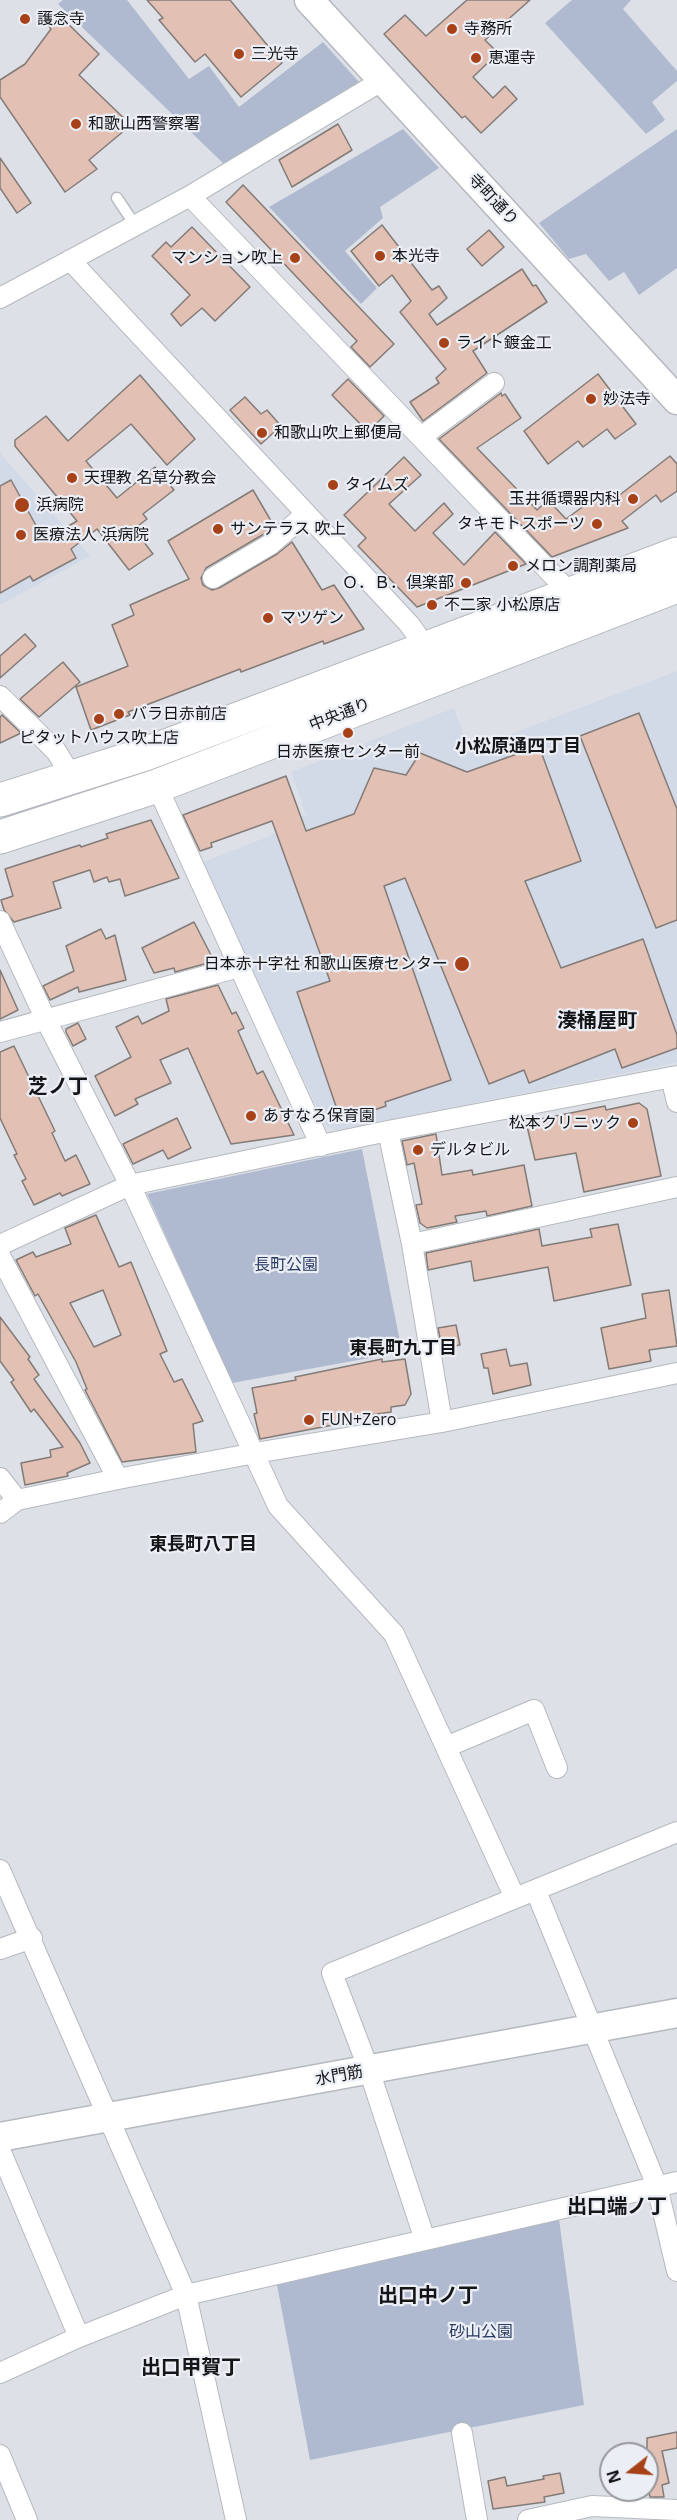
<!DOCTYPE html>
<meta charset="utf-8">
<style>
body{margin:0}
#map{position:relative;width:677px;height:2520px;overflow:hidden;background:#dde1e7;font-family:"Open Sans",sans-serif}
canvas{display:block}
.north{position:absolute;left:599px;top:2442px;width:60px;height:60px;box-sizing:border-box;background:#ebeef5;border:2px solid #95979c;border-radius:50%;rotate:253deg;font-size:16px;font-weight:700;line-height:24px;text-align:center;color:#141517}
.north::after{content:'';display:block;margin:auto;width:21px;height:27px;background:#a74117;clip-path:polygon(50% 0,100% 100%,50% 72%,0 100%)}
</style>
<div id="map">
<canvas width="677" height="2520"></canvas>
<div class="north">N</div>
</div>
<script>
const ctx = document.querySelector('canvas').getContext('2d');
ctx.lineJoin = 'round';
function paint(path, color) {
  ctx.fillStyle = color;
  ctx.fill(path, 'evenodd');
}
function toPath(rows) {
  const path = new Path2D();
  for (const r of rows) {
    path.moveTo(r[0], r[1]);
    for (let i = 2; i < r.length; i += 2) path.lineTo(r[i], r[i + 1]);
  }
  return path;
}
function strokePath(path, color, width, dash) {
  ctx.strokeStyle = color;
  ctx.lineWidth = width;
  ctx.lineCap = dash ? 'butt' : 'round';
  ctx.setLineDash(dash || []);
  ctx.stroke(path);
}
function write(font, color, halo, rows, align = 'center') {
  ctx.font = font + ' "Open Sans","Noto Sans JP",sans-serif';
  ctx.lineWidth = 4.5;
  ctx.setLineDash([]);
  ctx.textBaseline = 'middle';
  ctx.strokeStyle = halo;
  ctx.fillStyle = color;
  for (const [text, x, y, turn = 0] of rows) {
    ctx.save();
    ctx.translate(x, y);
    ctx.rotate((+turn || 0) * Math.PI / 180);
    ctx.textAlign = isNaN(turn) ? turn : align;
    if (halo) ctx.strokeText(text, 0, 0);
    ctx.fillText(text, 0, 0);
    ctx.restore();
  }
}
paint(toPath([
 [0,453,90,556,0,605],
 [677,671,677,1063,336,1130,326,1126,199,864,290,828,288,821,306,815,291,772,454,708,469,750]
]), '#d2d9e7');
paint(toPath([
 [63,0,127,0,189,79,209,66,239,107,323,42,359,82,225,165,58,4],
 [572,0,631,0,623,9,677,71,677,81,652,102,665,120,646,134,545,23],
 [403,129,439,168,380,207,383,218,345,251,377,288,361,304,269,207],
 [677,129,677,268,639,295,624,272,609,281,586,254,569,259,539,223],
 [362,1149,402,1352,232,1383,147,1194],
 [559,2219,584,2405,310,2460,277,2285]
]), '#afbad0');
const building = toPath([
 [147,0,230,0,282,63,241,97,205,54,195,62,159,20,163,18,147,0],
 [467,0,530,0,485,40,498,53,473,77,493,98,505,86,517,99,481,133,465,116,462,118,384,34,405,15,426,36,467,0],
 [59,15,99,54,79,75,131,125,89,160,97,169,65,192,0,97,0,80,25,64,51,29,49,26,59,15],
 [338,124,352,150,292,187,279,160,338,124],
 [0,158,31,203,17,213,0,188,0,158],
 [243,185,394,344,370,367,351,347,357,341,226,202,243,185],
 [382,225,432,290,439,286,447,298,429,314,437,325,522,269,533,286,536,285,547,302,473,351,487,373,423,421,410,402,439,383,436,378,446,369,400,312,411,301,392,275,379,286,351,251,382,225],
 [192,227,250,287,215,321,202,308,181,326,171,314,190,295,152,256,166,242,171,247,192,227],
 [489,230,504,247,482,266,467,249,489,230],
 [598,374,636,424,615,439,607,429,583,447,578,441,548,464,524,431,598,374],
 [140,375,195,439,167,465,131,424,86,461,117,498,155,467,174,490,143,514,147,519,134,529,153,554,129,570,97,529,71,549,76,558,33,581,30,576,0,593,0,486,11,480,44,540,77,521,15,446,15,440,46,416,68,441,140,375],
 [348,379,384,416,368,432,332,395,348,379],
 [501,393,502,396,505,394,521,418,477,448,537,510,548,500,566,519,600,494,608,504,670,456,677,464,677,491,661,502,656,495,622,521,628,528,552,557,439,439,501,393],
 [245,397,261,414,267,410,281,426,261,444,230,410,245,397],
 [404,457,421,475,389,504,415,531,444,503,453,514,433,533,464,565,495,532,526,564,417,607,358,546,366,538,344,515,404,457],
 [253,490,274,526,264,534,206,568,201,578,203,585,212,590,219,588,277,554,292,542,322,590,334,585,364,629,324,644,323,641,241,672,240,669,128,712,130,715,91,730,76,687,128,666,112,625,134,615,130,605,189,579,168,541,253,490],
 [25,634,36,646,0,678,0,656,25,634],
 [63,662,80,682,39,717,20,699,63,662],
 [639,713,677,809,677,920,656,928,580,736,639,713],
 [2,715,21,733,0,743,0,717,2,715],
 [539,746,581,861,525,881,561,968,643,939,677,1035,677,1048,622,1068,615,1049,529,1083,524,1070,489,1084,405,878,384,886,451,1080,385,1102,386,1106,341,1121,297,992,330,981,272,821,211,843,212,847,200,851,183,815,286,776,306,831,354,814,374,768,406,775,420,753,467,772,539,746],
 [151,820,179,878,125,896,120,879,109,882,107,877,94,882,90,870,53,882,61,908,14,922,4,910,1,900,13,896,5,869,64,850,80,845,81,847,108,838,106,834,151,820],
 [194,922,213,959,206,961,208,963,175,972,174,968,154,973,142,948,194,922],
 [101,929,106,939,115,935,126,980,79,992,78,987,50,1000,43,986,74,971,66,946,101,929],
 [0,970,18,1010,0,1019,0,970],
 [218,985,232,1014,236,1012,244,1028,238,1031,257,1074,263,1071,294,1135,231,1144,188,1048,160,1060,171,1083,135,1099,138,1104,115,1116,95,1076,131,1057,116,1027,138,1016,142,1024,169,1011,166,999,218,985],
 [78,1023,86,1039,73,1046,66,1032,66,1029,78,1023],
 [14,1046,55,1131,52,1133,65,1161,76,1155,90,1184,62,1196,60,1193,34,1205,22,1181,26,1179,14,1155,17,1154,0,1118,0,1052,14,1046],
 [639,1103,647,1109,661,1176,584,1192,576,1153,535,1160,526,1122,605,1106,606,1110,639,1103],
 [177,1118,191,1148,168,1159,163,1150,133,1164,123,1144,177,1118],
 [436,1134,442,1175,472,1170,473,1175,524,1165,532,1206,487,1216,486,1211,455,1216,457,1222,427,1228,420,1223,416,1205,422,1204,414,1163,407,1165,402,1141,436,1134],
 [96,1215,119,1267,131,1262,167,1351,160,1354,174,1382,182,1379,203,1421,193,1424,196,1452,122,1462,85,1390,87,1389,76,1362,38,1294,35,1296,16,1260,33,1252,36,1257,71,1244,65,1228,96,1215],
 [103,1290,121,1335,94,1347,70,1303,103,1290],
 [618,1224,631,1285,554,1301,548,1267,474,1281,471,1261,428,1270,426,1253,539,1229,542,1246,592,1237,590,1229,618,1224],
 [669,1290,677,1346,649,1350,651,1361,609,1369,601,1328,646,1318,642,1294,669,1290],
 [0,1317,30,1357,28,1359,39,1375,34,1379,80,1443,90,1463,67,1473,68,1476,25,1485,21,1463,51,1457,50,1450,63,1447,34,1409,31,1412,11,1382,14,1380,0,1361,0,1317],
 [456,1325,460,1345,442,1348,438,1328,456,1325],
 [506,1349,510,1366,527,1363,531,1385,493,1394,488,1368,484,1368,481,1354,506,1349],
 [382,1359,382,1362,405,1359,411,1394,405,1405,391,1407,391,1412,349,1418,350,1424,333,1425,260,1439,254,1414,257,1413,252,1388,296,1380,295,1377,382,1359],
 [677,2432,677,2448,662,2451,669,2483,662,2485,664,2497,650,2497,647,2483,647,2438,677,2432],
 [560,2473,564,2493,544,2497,545,2502,493,2509,488,2481,505,2477,507,2486,544,2479,543,2476,560,2473]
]);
paint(building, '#e2c0b3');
strokePath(building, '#827b78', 1.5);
const lane = toPath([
 [117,198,135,225]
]);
const street = toPath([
 [190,196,571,594,574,602],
 [70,260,409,624,417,635,425,660],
 [0,298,190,196,383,80],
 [421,437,494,383],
 [213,578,271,544,306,514],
 [0,696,56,751,72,777],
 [157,786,321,1146],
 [0,921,46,1020,130,1185,278,1506,394,1634,515,1898],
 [0,1032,239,967],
 [671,1077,677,1102],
 [388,1131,412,1244,442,1422],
 [412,1244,677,1187],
 [0,1245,130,1185,388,1131,677,1076],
 [0,1256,118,1479],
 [0,1478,17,1500],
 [0,1513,17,1500,118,1479,255,1453,442,1422,677,1373],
 [446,1747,534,1710,557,1768],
 [0,1870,186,2295,236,2520],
 [536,1891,657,2186,677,2271],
 [0,1949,32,1938],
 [0,2150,79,2337],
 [425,2240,369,2070,332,1973,677,1832],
 [0,2373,79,2337,186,2295,677,2182],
 [462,2433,477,2520],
 [0,2455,27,2520],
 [528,2520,592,2506,677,2510]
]);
const secondary = toPath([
 [309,0,677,400],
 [0,2137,677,2013]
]);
const highway = toPath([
 [0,800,145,754,677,554],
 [0,837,157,786,677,586]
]);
strokePath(lane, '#b5b9bf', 13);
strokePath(street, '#b5b9bf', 22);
strokePath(secondary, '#b5b9bf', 31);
strokePath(highway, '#b5b9bf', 35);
strokePath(lane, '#fff', 10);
strokePath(street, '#fff', 20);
strokePath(secondary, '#fff', 28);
strokePath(highway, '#fff', 33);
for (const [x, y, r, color] of [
 [25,19,6,"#a74117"],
 [452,29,6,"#a74117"],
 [239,54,6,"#a74117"],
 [476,58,6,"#a74117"],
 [76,124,6,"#a74117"],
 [380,256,6,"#a74117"],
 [295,258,6,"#a74117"],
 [444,343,6,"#a74117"],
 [591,399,6,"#a74117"],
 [262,433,6,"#a74117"],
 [72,478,6,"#a74117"],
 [333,485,6,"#a74117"],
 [633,499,6,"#a74117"],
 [22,505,8,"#a74117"],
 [597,524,6,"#a74117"],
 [218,529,6,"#a74117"],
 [21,535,6,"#a74117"],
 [513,566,6,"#a74117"],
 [466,583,6,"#a74117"],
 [432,605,6,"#a74117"],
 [268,618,6,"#a74117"],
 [119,714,6,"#a74117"],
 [99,719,6,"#a74117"],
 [348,733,6,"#a74117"],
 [462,964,8,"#a74117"],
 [251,1116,6,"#a74117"],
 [633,1123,6,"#a74117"],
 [418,1150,6,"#a74117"],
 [309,1420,6,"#a74117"]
]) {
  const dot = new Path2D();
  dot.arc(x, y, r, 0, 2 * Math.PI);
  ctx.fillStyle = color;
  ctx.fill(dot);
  strokePath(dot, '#ebeef5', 2);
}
write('16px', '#141517', '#ebeef5', [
 ["護念寺",37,19],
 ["寺務所",464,29],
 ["三光寺",251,54],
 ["恵運寺",488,58],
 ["和歌山西警察署",88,124],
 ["本光寺",392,256],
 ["マンション吹上",283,258,"right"],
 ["ライト鍍金工",456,343],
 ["妙法寺",603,399],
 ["和歌山吹上郵便局",274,433],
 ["天理教 名草分教会",84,478],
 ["タイムズ",345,485],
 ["玉井循環器内科",621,499,"right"],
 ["浜病院",36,505],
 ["タキモトスポーツ",585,524,"right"],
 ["サンテラス 吹上",230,529],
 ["医療法人 浜病院",33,535],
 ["メロン調剤薬局",525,566],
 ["Ｏ．Ｂ．倶楽部",454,583,"right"],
 ["不二家 小松原店",444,605],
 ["マツゲン",280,618],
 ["バラ日赤前店",131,714],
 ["ピタットハウス吹上店",99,738,"center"],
 ["日赤医療センター前",348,752,"center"],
 ["日本赤十字社 和歌山医療センター",448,964,"right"],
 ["あすなろ保育園",263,1116],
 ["松本クリニック",621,1123,"right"],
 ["デルタビル",430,1150],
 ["FUN+Zero",321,1420]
], 'left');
write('16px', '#141517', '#ebeef5', [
 ["寺町通り",493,200,47],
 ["中央通り",340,715,-21],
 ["水門筋",339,2076,-10]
]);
write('16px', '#293b62', '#ebeef5', [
 ["長町公園",286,1265],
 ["砂山公園",481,2332]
]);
write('bold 18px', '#141517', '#ebeef5', [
 ["小松原通四丁目",518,747],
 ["東長町九丁目",403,1349],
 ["東長町八丁目",203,1545]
]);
write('bold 20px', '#141517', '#ebeef5', [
 ["湊桶屋町",597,1021],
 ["芝ノ丁",58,1087],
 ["出口端ノ丁",617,2207],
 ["出口中ノ丁",428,2296],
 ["出口甲賀丁",191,2368]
]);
</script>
